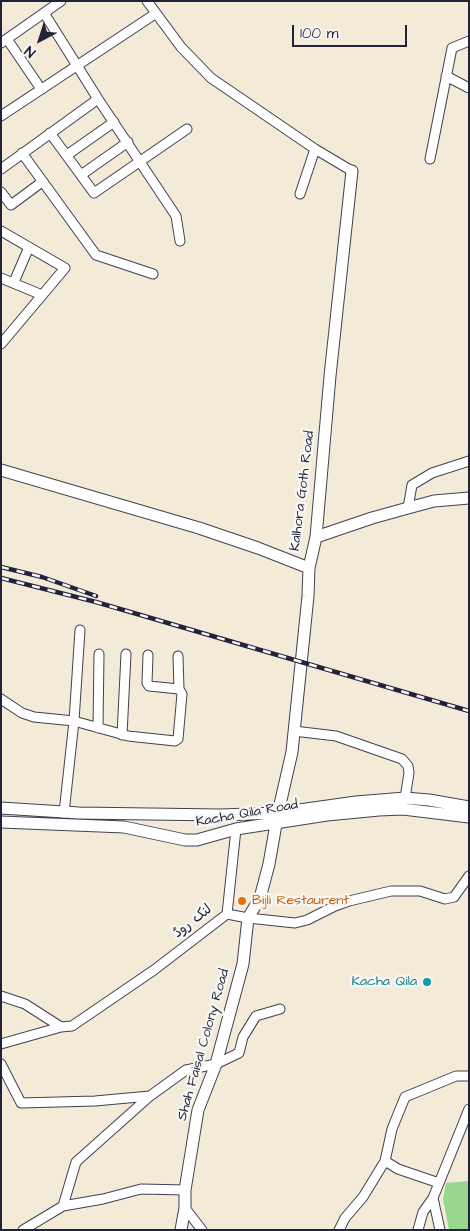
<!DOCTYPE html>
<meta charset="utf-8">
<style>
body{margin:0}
#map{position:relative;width:470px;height:1231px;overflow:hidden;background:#f3ead8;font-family:"Architects Daughter",sans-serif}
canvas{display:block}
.frame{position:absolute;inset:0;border:2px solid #22223b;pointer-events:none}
.north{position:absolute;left:15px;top:15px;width:50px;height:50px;-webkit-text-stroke:4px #f6f6f2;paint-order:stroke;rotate:220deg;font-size:14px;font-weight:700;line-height:20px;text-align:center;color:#22223b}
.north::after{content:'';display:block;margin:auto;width:18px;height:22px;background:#22223b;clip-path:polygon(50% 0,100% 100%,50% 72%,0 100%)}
.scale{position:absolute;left:292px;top:25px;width:115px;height:22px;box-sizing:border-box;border:2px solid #22223b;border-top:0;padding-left:6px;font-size:15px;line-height:18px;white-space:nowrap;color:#22223b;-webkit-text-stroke:4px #f6f6f2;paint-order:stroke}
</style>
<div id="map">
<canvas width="470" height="1231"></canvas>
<div class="frame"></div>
<div class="north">N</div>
<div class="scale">100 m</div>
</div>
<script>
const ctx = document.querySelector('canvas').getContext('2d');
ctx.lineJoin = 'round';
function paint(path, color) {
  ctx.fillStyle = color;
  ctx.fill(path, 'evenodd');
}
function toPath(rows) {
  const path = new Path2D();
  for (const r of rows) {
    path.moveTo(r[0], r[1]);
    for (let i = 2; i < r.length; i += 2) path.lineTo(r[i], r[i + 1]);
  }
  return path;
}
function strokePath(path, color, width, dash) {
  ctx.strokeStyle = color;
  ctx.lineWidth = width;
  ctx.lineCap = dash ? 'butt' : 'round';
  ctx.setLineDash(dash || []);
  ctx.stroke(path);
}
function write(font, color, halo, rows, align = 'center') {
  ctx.font = font + ' "Architects Daughter","Playpen Sans Arabic",sans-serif';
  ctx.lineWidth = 5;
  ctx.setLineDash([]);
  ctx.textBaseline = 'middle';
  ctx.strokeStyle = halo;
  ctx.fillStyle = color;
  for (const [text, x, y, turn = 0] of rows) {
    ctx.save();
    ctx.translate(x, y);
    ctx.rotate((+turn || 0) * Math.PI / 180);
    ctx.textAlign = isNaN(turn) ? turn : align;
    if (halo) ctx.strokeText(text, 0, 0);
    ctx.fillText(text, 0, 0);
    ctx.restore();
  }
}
paint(toPath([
 [469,1181,469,1230,449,1230,443,1199,446,1183]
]), '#98d88e');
const street = toPath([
 [147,1,181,47,211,78,315,149,352,171],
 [44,13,98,99,176,216,180,241],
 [7,39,41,89],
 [1,43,61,1],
 [446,76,469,88],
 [1,116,155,14],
 [50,133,94,193,187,129],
 [22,153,96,255,153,274],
 [67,155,114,122],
 [430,159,452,48,469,41],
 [1,169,98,99],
 [81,175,128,142],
 [1,192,11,205,42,182],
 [300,194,315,149],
 [1,231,65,268,1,344],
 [1,278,42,295],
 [14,282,29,247],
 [408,508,412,485,432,473,469,461],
 [148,655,147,683,149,686,179,689],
 [1,699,22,713,34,717,74,721,80,630],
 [98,728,99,654],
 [294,731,336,736,402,759,408,766,409,773,405,798],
 [122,735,126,654],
 [64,813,74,721,128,736,175,741,178,739,182,694,179,689,178,656],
 [227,914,236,829],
 [1,996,25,1004,61,1027],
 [1,1044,61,1027,72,1026,154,970,227,914,248,918,295,923,307,920,335,906,349,901,391,891,420,891,445,899,454,897,469,876],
 [1,1064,21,1103,95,1101,150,1096],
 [385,1161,398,1169,439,1183],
 [63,1206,76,1162,150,1096,186,1070,216,1064,239,1053,243,1037,256,1016,280,1009],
 [185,1208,202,1230],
 [23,1230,63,1206,103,1199,141,1189,185,1190],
 [339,1230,345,1218,363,1197,385,1161,392,1129,405,1097,456,1076,469,1076],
 [418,1230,423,1212,433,1198],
 [440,1230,433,1198,469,1109]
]);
const secondary = toPath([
 [1,470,199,528,258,548,309,568],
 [316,537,372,518,408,508,434,501,469,498],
 [1,808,79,813,220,815,278,813,356,802,405,798,429,800,469,807],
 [1,822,124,827,185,840,197,840,236,829,327,815,379,810,403,809,469,817],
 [181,1230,185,1208,185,1190,198,1110,216,1064,243,964,248,918,260,898,269,864,278,813,292,752,308,596,309,568,316,537,330,376,352,171]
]);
strokePath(street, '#414053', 11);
strokePath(secondary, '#414053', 13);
strokePath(street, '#fff', 9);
strokePath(secondary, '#fff', 11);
const rail = toPath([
 [1,567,42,577,96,596],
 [1,578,96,602,469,711]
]);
strokePath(rail, '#22223b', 4.5);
strokePath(rail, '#f6f6f2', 2.5, [8]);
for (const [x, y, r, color] of [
 [242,901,5,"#e8710a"],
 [427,982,5,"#0f9aa8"]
]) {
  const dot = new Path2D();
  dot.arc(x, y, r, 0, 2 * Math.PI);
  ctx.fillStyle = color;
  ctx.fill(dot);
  strokePath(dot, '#f6f6f2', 2);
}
write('14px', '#22223b', '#f6f6f2', [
 ["Kalhora Goth Road",303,491,-83],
 ["Kacha Qila Road",247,814,-10],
 ["لنک روڈ",193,922,-38],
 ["Shah Faisal Colony Road",204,1045,-74]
]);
write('14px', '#c56008', '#f6f6f2', [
 ["Bijli Restaurent",252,901]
], 'left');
write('14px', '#0d838f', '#f6f6f2', [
 ["Kacha Qila",417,982]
], 'right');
</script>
